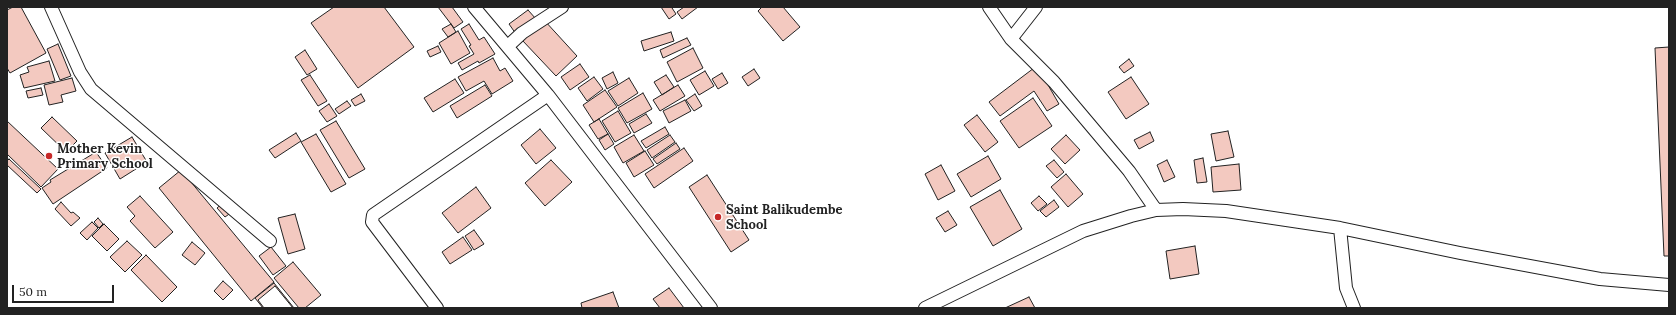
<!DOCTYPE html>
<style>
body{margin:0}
#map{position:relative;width:1676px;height:315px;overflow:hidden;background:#fff;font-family:Lora,serif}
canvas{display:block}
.frame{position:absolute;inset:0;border:8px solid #222;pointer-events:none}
.scale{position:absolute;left:12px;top:285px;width:102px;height:18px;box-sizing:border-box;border:2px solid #222;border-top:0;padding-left:5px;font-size:12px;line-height:14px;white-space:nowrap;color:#222;-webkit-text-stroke:3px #fff;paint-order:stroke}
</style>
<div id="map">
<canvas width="1676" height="315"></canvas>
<div class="frame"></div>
<div class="scale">50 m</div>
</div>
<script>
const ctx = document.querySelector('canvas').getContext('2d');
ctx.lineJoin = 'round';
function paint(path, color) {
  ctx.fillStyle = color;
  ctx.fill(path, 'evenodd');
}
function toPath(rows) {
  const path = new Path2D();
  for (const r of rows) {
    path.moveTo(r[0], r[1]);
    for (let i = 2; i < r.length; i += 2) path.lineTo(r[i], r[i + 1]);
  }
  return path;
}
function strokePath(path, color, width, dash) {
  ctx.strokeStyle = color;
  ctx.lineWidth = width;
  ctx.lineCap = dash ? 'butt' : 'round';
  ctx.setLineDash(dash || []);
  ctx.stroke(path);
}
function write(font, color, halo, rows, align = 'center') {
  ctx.font = font + ' Lora,serif';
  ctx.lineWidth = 3;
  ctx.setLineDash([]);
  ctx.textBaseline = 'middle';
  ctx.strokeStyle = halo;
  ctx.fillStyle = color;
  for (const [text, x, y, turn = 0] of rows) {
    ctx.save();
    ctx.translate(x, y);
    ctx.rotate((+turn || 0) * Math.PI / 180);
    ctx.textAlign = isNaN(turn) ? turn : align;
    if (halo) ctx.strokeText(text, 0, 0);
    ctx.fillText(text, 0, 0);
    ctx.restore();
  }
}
const building = toPath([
 [13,7,21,7,46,53,10,73,7,68,7,10,13,7],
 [334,7,384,7,414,47,358,88,311,23,334,7],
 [438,7,452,7,463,22,454,28,438,7],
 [661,7,674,7,672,8,676,14,669,19,661,7],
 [684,7,698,7,682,19,677,12,684,7],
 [762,7,783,7,800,27,783,41,758,11,762,7],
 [528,10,536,19,516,34,509,24,528,10],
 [544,20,577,56,556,76,522,40,544,20],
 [451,24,456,32,448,37,442,29,451,24],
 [469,24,479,40,484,37,495,54,479,63,478,61,462,70,458,63,474,54,469,46,471,45,461,29,469,24],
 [458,31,470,53,451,64,439,43,458,31],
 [671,32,674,41,644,51,641,41,671,32],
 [687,38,691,45,663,58,660,50,687,38],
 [58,44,71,76,60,80,47,49,58,44],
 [438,46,441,52,430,57,427,51,438,46],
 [1669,47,1669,256,1664,256,1655,48,1669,47],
 [693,48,703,68,677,82,667,62,693,48],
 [305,50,317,69,307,75,295,57,305,50],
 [493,58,500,71,505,68,513,81,492,94,484,81,466,91,458,77,493,58],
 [1129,59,1134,66,1124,73,1119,67,1129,59],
 [49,61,55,81,24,88,20,75,29,72,27,67,49,61],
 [580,64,589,77,570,90,561,77,580,64],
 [1034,68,1042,79,1044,78,1059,104,1047,111,1034,91,1000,116,989,102,1034,68],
 [754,69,760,78,748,86,742,77,754,69],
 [705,71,714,86,699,95,690,80,705,71],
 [613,72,618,83,607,89,602,78,613,72],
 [722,73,728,83,718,89,712,79,722,73],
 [310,75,327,101,318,106,301,80,310,75],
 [666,75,674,87,662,95,654,82,666,75],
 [594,77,603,89,587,101,578,88,594,77],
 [1131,77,1149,104,1126,119,1108,92,1131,77],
 [72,78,76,91,61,95,63,102,49,105,44,85,72,78],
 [629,78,638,93,618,106,608,91,629,78],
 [455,79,464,93,433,112,424,98,455,79],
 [485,85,492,96,457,118,450,106,485,85],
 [678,85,685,96,660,111,653,100,678,85],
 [41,88,43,95,28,98,26,91,41,88],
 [605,90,617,107,594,122,583,105,605,90],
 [643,93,652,109,627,123,618,108,643,93],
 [361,94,365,101,355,106,351,100,361,94],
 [695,94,702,106,694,111,686,100,695,94],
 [1033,98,1052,126,1019,148,1000,121,1033,98],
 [685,100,691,111,669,123,663,111,685,100],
 [347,101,351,106,339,114,335,109,347,101],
 [329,104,337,116,327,122,319,111,329,104],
 [618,111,631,133,615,142,602,121,618,111],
 [646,114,652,123,634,133,629,124,646,114],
 [977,115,998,142,985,152,964,125,977,115],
 [52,117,77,141,66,152,41,128,52,117],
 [599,119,608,134,598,139,589,125,599,119],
 [7,121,58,169,41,187,7,154,7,121],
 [336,121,365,169,349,178,320,130,336,121],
 [665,127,669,134,646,148,641,141,665,127],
 [540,129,556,148,536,164,521,145,540,129],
 [1228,131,1234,157,1216,161,1211,134,1228,131],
 [1150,132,1154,141,1139,149,1134,140,1150,132],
 [296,133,301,141,275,158,269,150,296,133],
 [316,134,346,184,331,192,301,142,316,134],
 [608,134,614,144,605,150,599,140,608,134],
 [634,135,644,151,623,163,614,147,634,135],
 [670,135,675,142,652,158,647,150,670,135],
 [1066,135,1080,150,1065,164,1051,149,1066,135],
 [132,137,147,162,120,179,105,153,132,137],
 [676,143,680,149,657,164,653,159,676,143],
 [684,148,693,161,654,188,645,174,684,148],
 [645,151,654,165,634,177,626,163,645,151],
 [96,152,107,168,53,204,42,188,51,182,50,180,96,152],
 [988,156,1001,179,971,197,957,174,988,156],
 [1203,158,1207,182,1197,183,1194,160,1203,158],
 [9,159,41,189,37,193,7,165,7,161,9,159],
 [551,160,572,182,545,206,525,183,551,160],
 [1054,160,1064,172,1057,178,1046,166,1054,160],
 [1167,160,1175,177,1164,182,1157,165,1167,160],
 [1239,164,1241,190,1213,192,1211,167,1239,164],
 [941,165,955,191,938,200,925,174,941,165],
 [181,170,274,282,251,301,159,188,181,170],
 [1066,174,1083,194,1068,207,1051,187,1066,174],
 [707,175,749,240,731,252,689,187,707,175],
 [476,187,491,208,458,233,442,213,476,187],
 [1000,190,1022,229,993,246,970,207,1000,190],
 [140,196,173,232,155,248,130,221,135,216,127,207,140,196],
 [1039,196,1047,204,1038,211,1031,203,1039,196],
 [1054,200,1059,207,1046,217,1040,211,1054,200],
 [61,202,71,213,73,212,80,218,71,226,55,209,61,202],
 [224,202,232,212,225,217,217,208,224,202],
 [948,211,957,225,945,232,936,218,948,211],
 [295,214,305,249,288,254,278,218,295,214],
 [98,218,103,224,99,228,94,222,98,218],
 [92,222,98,228,87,240,80,233,92,222],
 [104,224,119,239,107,251,92,236,104,224],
 [474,230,484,244,474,250,465,236,474,230],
 [463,237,472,250,450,264,442,252,463,237],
 [127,241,142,255,125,272,110,257,127,241],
 [192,242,205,253,195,265,182,255,192,242],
 [1195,246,1199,274,1170,279,1166,251,1195,246],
 [271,247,286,266,273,275,259,256,271,247],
 [146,255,177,287,162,302,131,270,146,255],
 [293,262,321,295,305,308,299,308,274,278,293,262],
 [223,281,233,290,223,300,214,291,223,281],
 [274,283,294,308,263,308,255,298,274,283],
 [275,286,293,308,264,308,258,300,275,286],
 [669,288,684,308,660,308,653,299,669,288],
 [613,292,619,308,582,308,581,303,613,292],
 [1029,297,1035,308,1005,308,1029,297]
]);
paint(building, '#f3c9c0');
strokePath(building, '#222', 1);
const street = toPath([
 [51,7,80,72,91,89,270,241],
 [474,7,548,95,711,308],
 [989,7,1011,39,1054,82,1129,171,1156,210],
 [1011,39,1036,7],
 [508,46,522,33,562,7],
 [1340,228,1346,288,1354,308],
 [437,308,372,222,373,215,548,95],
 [925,308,1083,231,1131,216,1156,210,1183,209,1226,211,1340,228,1460,253,1600,279,1669,285]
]);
strokePath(street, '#222', 14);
strokePath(street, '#fff', 12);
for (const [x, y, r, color] of [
 [49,156,4,"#c62828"],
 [718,217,4,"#c62828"]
]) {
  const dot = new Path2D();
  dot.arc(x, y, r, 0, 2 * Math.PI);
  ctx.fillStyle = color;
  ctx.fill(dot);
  strokePath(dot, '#fff', 1.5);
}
write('bold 13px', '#222', '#fff', [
 ["Mother Kevin",57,149],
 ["Primary School",57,164],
 ["Saint Balikudembe",726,210],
 ["School",726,225]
], 'left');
</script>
